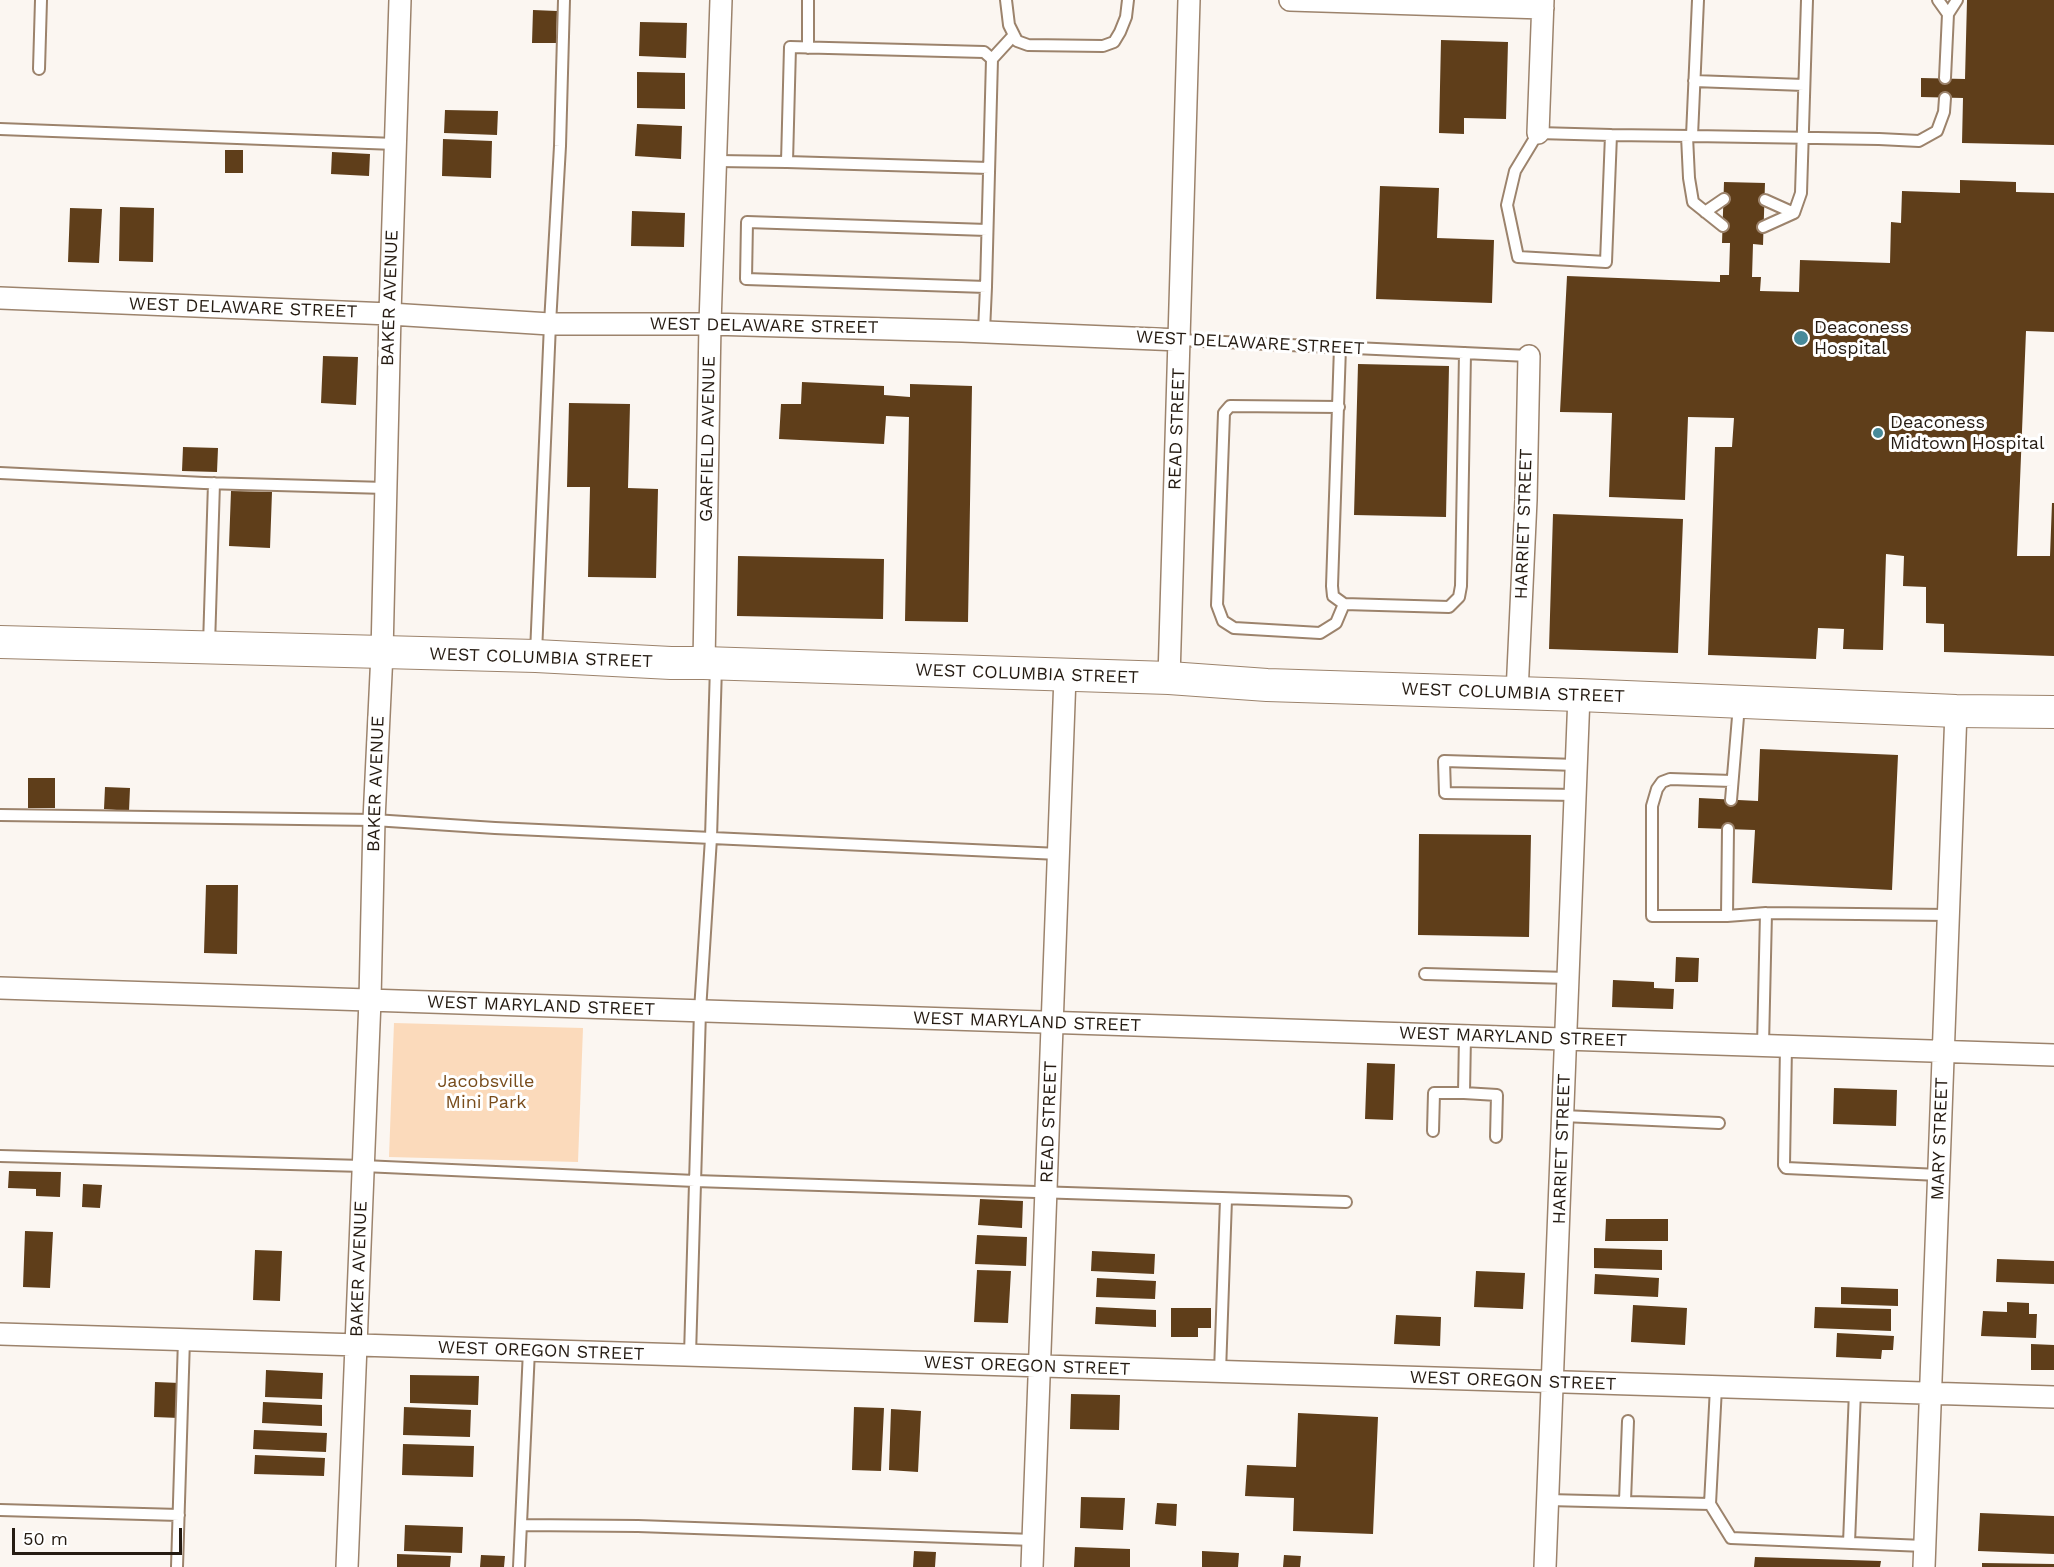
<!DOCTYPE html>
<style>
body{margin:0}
#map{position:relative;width:2054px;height:1567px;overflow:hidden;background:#fbf6f1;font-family:"Work Sans",sans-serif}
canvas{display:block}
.scale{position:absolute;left:12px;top:1528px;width:170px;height:27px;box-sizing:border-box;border:3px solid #251b12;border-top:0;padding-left:8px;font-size:18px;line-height:21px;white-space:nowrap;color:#251b12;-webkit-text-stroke:4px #fff;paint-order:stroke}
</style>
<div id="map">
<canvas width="2054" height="1567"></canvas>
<div class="scale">50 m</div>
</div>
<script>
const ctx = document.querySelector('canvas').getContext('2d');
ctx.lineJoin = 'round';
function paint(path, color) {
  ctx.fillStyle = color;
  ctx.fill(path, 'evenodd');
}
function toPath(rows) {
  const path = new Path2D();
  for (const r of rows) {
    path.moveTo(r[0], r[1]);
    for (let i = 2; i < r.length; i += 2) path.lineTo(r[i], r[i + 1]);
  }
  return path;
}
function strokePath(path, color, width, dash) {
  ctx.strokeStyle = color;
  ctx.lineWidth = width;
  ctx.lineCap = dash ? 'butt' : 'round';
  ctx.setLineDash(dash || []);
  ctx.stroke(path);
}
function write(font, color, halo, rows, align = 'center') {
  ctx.font = font + ' "Work Sans",sans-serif';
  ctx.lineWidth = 6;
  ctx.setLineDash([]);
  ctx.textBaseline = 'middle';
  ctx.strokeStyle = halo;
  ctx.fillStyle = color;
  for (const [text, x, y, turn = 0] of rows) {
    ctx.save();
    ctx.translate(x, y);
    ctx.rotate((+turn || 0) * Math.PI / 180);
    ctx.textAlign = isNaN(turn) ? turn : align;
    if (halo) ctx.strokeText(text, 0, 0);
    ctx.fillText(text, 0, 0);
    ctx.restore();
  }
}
paint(toPath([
 [394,1023,583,1028,578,1162,389,1157]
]), '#fbdabb');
paint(toPath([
 [1967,0,2054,0,2054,145,1962,143,1963,98,1921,97,1921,78,1965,79],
 [533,10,557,11,556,43,532,43],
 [640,22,687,23,686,58,639,56],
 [1441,40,1508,42,1506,119,1464,118,1464,134,1439,133],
 [637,72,685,73,685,109,637,108],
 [445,110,498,111,497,135,444,133],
 [637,124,682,126,681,159,635,156],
 [443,139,492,141,491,178,442,176],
 [225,150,243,150,243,173,225,173],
 [332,152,370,154,369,176,331,174],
 [1960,180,2016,182,2016,192,2054,193,2054,332,2026,331,2017,556,2050,556,2052,503,2054,503,2054,656,1944,652,1944,624,1926,623,1926,587,1903,586,1904,556,1886,554,1883,650,1843,649,1844,629,1818,628,1816,659,1708,655,1715,447,1732,447,1734,418,1688,417,1685,500,1609,497,1612,413,1560,412,1567,276,1720,282,1720,275,1729,275,1730,243,1722,243,1724,182,1765,183,1763,245,1753,244,1752,277,1761,277,1760,291,1799,292,1800,260,1890,263,1891,222,1901,223,1902,191,1960,193],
 [1380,186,1439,188,1437,238,1494,240,1492,303,1376,299],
 [120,207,154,208,153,262,119,261],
 [70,208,102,209,99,263,68,262],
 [632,211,685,213,684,247,631,246],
 [323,356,358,357,356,405,321,403],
 [1358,364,1449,366,1446,517,1354,515],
 [802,382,884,386,884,395,910,397,910,384,972,386,968,622,905,621,909,417,886,416,884,444,779,439,781,404,801,404],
 [569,403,630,404,628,488,658,489,656,578,588,577,590,487,567,487],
 [183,447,218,448,217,472,182,471],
 [231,491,272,492,270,548,229,546],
 [1553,514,1683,519,1678,653,1549,649],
 [738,556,884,559,883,619,737,616],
 [1760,749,1898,755,1892,890,1752,883,1755,830,1698,828,1699,798,1758,801],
 [28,778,55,778,55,808,28,808],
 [105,787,130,788,129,811,104,809],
 [1419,834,1531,835,1529,937,1418,935],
 [206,885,238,885,237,954,204,953],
 [1676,957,1699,958,1698,982,1675,982],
 [1613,980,1654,982,1654,988,1674,989,1673,1009,1612,1007],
 [1367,1063,1395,1064,1393,1120,1365,1119],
 [1834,1088,1897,1090,1896,1126,1833,1124],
 [9,1171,61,1172,60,1197,36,1196,36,1189,8,1188],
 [83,1184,102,1185,100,1208,82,1207],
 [980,1199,1023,1201,1022,1228,978,1225],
 [1606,1219,1668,1219,1668,1241,1605,1241],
 [25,1231,53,1232,50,1288,23,1287],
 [977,1235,1027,1237,1026,1266,975,1264],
 [1594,1248,1662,1250,1662,1270,1594,1268],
 [255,1250,282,1251,280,1301,253,1300],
 [1092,1251,1155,1254,1154,1274,1091,1271],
 [1997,1259,2054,1261,2054,1284,1996,1282],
 [977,1270,1011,1271,1008,1323,974,1322],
 [1476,1271,1525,1273,1523,1309,1474,1307],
 [1595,1274,1659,1278,1658,1297,1594,1294],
 [1097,1278,1156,1281,1155,1299,1096,1297],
 [1841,1287,1898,1289,1898,1306,1841,1304],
 [2007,1302,2029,1303,2029,1314,2037,1314,2036,1338,1981,1336,1983,1311,2007,1312],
 [1633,1305,1687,1308,1685,1345,1631,1342],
 [1096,1307,1156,1310,1156,1327,1095,1324],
 [1815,1307,1891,1309,1891,1331,1814,1328],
 [1171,1308,1211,1308,1211,1328,1198,1328,1198,1337,1171,1337],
 [1396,1315,1441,1317,1440,1346,1394,1344],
 [1837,1333,1894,1336,1893,1350,1882,1350,1881,1359,1836,1357],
 [2031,1344,2054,1345,2054,1370,2031,1370],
 [266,1370,323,1373,322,1399,265,1397],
 [410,1375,479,1376,478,1405,410,1403],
 [155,1382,180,1383,179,1418,154,1417],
 [1071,1394,1120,1395,1119,1430,1070,1429],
 [263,1402,322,1405,322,1426,262,1423],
 [404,1407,471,1410,470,1437,403,1435],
 [854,1407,884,1408,881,1471,852,1470],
 [891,1409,921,1411,918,1472,889,1470],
 [1298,1413,1378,1417,1373,1534,1293,1531,1294,1498,1245,1496,1247,1465,1296,1467],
 [254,1430,327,1433,326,1452,253,1449],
 [403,1444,474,1446,473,1477,402,1475],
 [255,1455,325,1458,324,1476,254,1474],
 [1081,1497,1125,1498,1123,1530,1080,1528],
 [1157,1503,1177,1504,1176,1526,1155,1524],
 [1980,1513,2054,1516,2054,1554,1978,1551],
 [405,1525,463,1527,462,1553,404,1551],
 [1075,1547,1130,1549,1130,1567,1074,1567],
 [914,1551,936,1552,935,1567,913,1567],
 [1202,1551,1239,1553,1238,1567,1202,1567],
 [397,1554,451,1556,450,1567,397,1567],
 [481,1555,505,1556,504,1567,480,1567],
 [1284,1555,1301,1556,1300,1567,1283,1567],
 [1755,1557,1881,1561,1880,1567,1754,1567],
 [1982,1563,2054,1564,2054,1567,1982,1567]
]), '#5f3e1a');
const service = toPath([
 [1006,0,1009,25,1017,41,1028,45,1103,46,1114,42,1120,32,1126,17,1128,0],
 [1938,0,1948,14],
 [808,48,808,0],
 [992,59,1014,35],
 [39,69,41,0],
 [1945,78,1948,14,1957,0],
 [1694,81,1804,85],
 [0,129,395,144],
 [1611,135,1606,262,1518,257,1507,205,1515,171,1538,133,1611,135,1692,136,1879,139,1919,141,1937,131,1944,112,1945,98],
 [1687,136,1689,178,1693,202,1723,226],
 [1692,136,1698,0],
 [717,161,787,162],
 [1765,200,1794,213],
 [1705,212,1724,199],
 [1763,227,1794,213,1801,193,1807,0],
 [986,287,746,279,747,222,987,230],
 [984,331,986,287,992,59,984,52,790,47,787,162,989,168],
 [1180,340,1529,356],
 [1340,347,1332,586,1333,596,1344,604,1449,607,1459,597,1461,586,1465,353],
 [1339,407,1230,406,1224,413,1217,605,1223,621,1234,628,1320,633,1336,623,1344,604],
 [0,473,204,483,386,488],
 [209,645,214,483],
 [536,653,550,324,560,146,564,0],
 [1576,795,1445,793,1444,761,1577,765],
 [1731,800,1739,705],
 [0,815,374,820,495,828,1059,854],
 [1728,829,1727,916,1766,913,1949,915],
 [1727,916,1652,916,1652,806,1657,789,1662,782,1670,779,1732,781],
 [1425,974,1568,978],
 [1465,1036,1464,1093,1497,1095,1496,1137],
 [1763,1045,1766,913],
 [1786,1046,1784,1165,1786,1168,1939,1175],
 [1563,1116,1719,1123],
 [1433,1131,1434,1093,1464,1093],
 [0,1156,363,1166,695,1181,1346,1202],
 [690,1355,700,1011,711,838,716,666],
 [1220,1372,1226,1199],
 [1716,1387,1710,1504,1731,1538,1924,1546],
 [1548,1500,1710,1504],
 [1625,1501,1628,1421],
 [0,1510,179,1515],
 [521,1525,638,1526,1033,1540],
 [1849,1543,1855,1391],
 [177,1567,184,1339],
 [519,1567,529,1350]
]);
const minor = toPath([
 [1290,0,1543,8],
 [1538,133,1543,0],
 [0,298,390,314,550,324,710,324,962,331,1180,340],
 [704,663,710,324,721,0],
 [1169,678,1189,0],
 [1517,693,1526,500,1529,356],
 [0,988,2054,1055],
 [0,1334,2054,1397],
 [347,1567,370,1000,374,820,382,653,390,314,400,0],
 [1032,1567,1065,676],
 [1545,1567,1579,695],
 [1924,1567,1956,711]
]);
const secondary = toPath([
 [0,642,536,656,671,663,704,663,1169,678,1267,685,1579,695,1956,711,2054,712]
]);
strokePath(service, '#9c836c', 14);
strokePath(minor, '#9c836c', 24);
strokePath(secondary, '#9c836c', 34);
strokePath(service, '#fff', 10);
strokePath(minor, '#fff', 21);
strokePath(secondary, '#fff', 32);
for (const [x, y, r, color] of [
 [1801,338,8,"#478a9a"],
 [1878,433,6,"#478a9a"]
]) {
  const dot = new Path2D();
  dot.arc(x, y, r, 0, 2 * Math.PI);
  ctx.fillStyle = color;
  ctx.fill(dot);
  strokePath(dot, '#fff', 2);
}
write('18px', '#251b12', '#fff', [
 ["BAKER AVENUE",390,298,-88],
 ["WEST DELAWARE STREET",243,308,2],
 ["WEST DELAWARE STREET",764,326,1],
 ["WEST DELAWARE STREET",1250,343,3],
 ["READ STREET",1177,429,-88],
 ["GARFIELD AVENUE",708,439,-89],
 ["HARRIET STREET",1524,524,-88],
 ["WEST COLUMBIA STREET",541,658,2],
 ["WEST COLUMBIA STREET",1027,674,2],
 ["WEST COLUMBIA STREET",1513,693,2],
 ["BAKER AVENUE",376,784,-88],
 ["WEST MARYLAND STREET",541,1006,2],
 ["WEST MARYLAND STREET",1027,1022,2],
 ["WEST MARYLAND STREET",1513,1037,2],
 ["READ STREET",1049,1122,-88],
 ["MARY STREET",1940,1139,-88],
 ["HARRIET STREET",1562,1149,-88],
 ["BAKER AVENUE",359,1269,-88],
 ["WEST OREGON STREET",541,1351,2],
 ["WEST OREGON STREET",1027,1366,2],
 ["WEST OREGON STREET",1513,1381,2]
]);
write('18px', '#251b12', '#fff', [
 ["Deaconess",1814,328],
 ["Hospital",1814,349],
 ["Deaconess",1890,423],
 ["Midtown Hospital",1890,444]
], 'left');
write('18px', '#784c1b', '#fff', [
 ["Jacobsville",486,1082],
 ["Mini Park",486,1103]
]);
</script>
